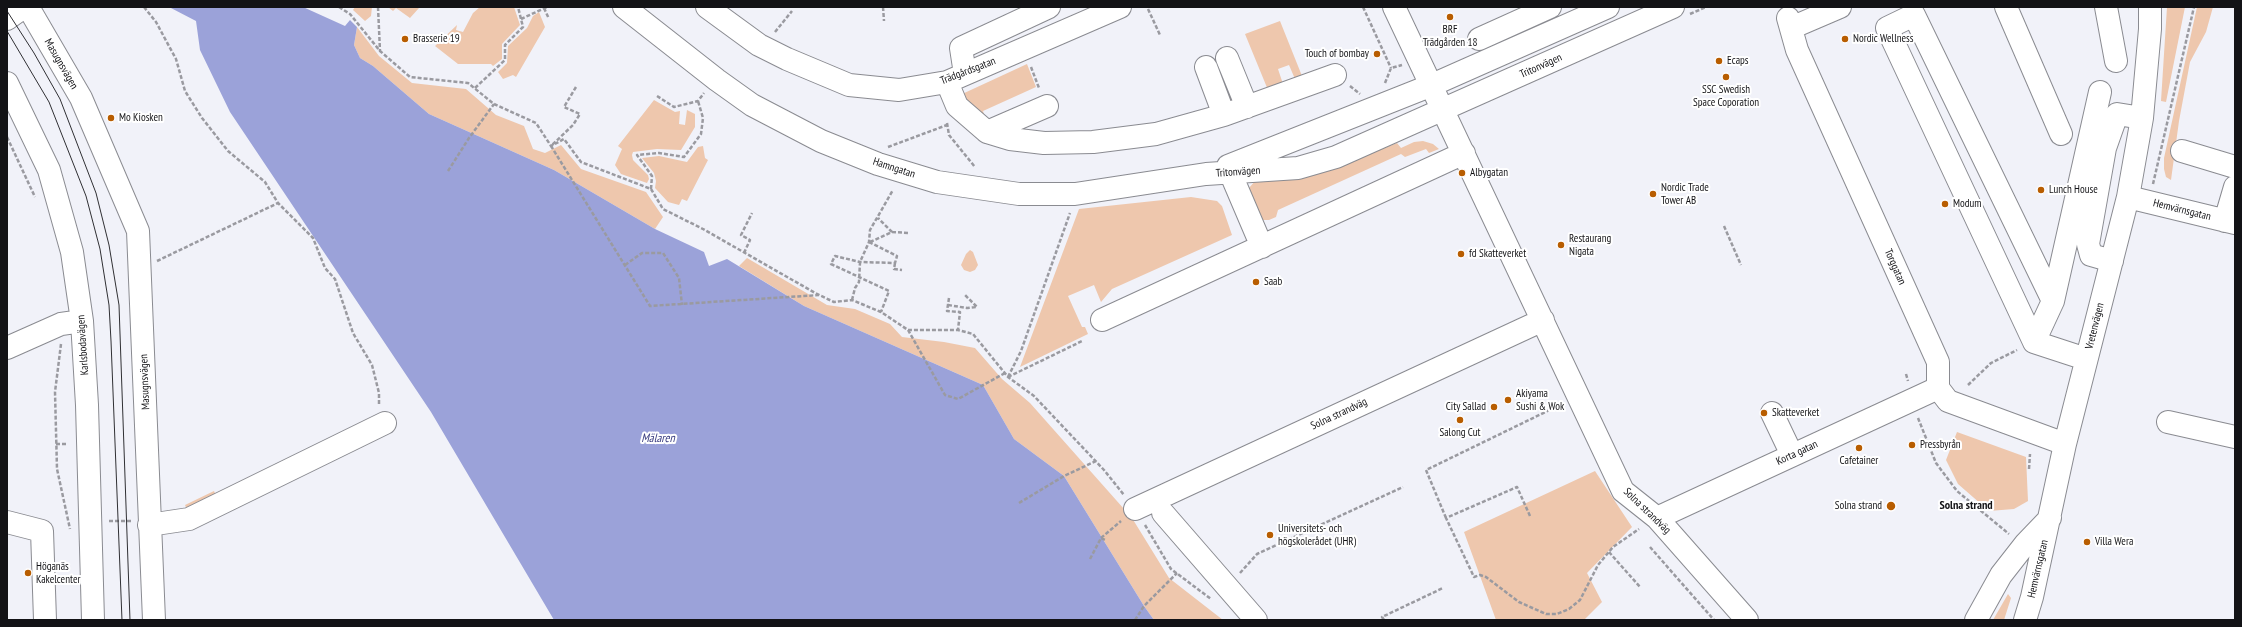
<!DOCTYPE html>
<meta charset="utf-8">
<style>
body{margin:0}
#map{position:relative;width:2242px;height:627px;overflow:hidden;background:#f1f2f9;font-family:"PT Sans Narrow",sans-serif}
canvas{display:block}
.frame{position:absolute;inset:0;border:8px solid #131316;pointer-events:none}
</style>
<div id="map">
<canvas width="2242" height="627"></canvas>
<div class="frame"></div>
</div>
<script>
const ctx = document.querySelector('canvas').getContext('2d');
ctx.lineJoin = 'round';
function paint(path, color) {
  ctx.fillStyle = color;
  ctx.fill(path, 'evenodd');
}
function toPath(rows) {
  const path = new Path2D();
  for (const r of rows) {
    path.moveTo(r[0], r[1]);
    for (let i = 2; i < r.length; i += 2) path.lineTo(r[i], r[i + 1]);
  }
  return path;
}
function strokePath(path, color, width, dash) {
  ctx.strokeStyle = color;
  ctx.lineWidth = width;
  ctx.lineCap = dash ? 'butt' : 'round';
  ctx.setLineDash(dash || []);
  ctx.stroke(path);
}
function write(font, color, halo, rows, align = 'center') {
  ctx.font = font + ' "PT Sans Narrow",sans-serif';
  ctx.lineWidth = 4;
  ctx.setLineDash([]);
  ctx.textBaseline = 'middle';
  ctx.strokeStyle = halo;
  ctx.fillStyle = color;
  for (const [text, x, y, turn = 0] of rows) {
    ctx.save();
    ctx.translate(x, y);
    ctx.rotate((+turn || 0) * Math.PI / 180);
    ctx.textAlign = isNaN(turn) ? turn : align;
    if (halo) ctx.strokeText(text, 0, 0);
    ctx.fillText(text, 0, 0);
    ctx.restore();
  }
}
paint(toPath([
 [355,7,372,7,371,16,365,21,353,10],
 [388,7,417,7,419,8,410,18,396,8,393,11],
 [480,7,514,7,520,25,502,44,502,59,493,66,491,64,458,64,435,46,457,25,456,30,463,32,473,13],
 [2167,7,2185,7,2166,102,2161,101],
 [2197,7,2213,7,2206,32,2190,62,2179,121,2171,180,2166,177,2164,169,2164,158],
 [539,12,545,27,516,77,513,75,503,79,498,72,507,63,508,46,527,28,533,16],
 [1280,21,1302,76,1295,79,1289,65,1278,69,1283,84,1268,90,1245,34],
 [357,27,379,56,412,83,466,89,496,115,524,126,533,149,545,153,561,145,581,169,646,192,663,217,655,229,554,170,429,114,373,66,360,58,354,45],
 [1027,64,1036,87,983,111,986,120,960,95],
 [654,100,675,112,680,111,679,124,685,125,687,110,695,114,695,127,681,150,657,149,633,152,632,155,633,160,648,175,649,179,647,183,621,174,615,165,622,149,618,146],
 [1423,141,1433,144,1439,149,1429,153,1426,149,1405,157,1401,154,1278,210,1276,217,1269,220,1262,220,1246,196,1249,188,1255,181,1359,158,1397,143,1401,148,1414,142],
 [703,146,705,158,708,160,687,201,682,199,679,205,668,202,655,188,656,181,654,173,642,158,659,156,687,162,698,147],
 [1191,197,1217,201,1222,206,1232,235,1112,289,1101,302,1094,285,1068,296,1082,327,1085,327,1088,334,1020,367,1079,209],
 [970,250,973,252,978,265,975,270,970,272,964,270,961,265,966,254],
 [747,258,827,305,855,309,890,324,902,337,944,342,975,348,1002,379,1030,403,1132,518,1169,578,1223,620,1154,620,1144,606,1064,476,1014,439,983,385,804,306,739,266],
 [1957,432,2026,457,2028,501,2014,509,1989,511,1958,484,1946,460],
 [1595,471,1632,527,1587,573,1602,602,1584,620,1496,620,1464,532],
 [214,491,218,500,189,514,185,505],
 [2008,594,2011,598,2004,620,1993,620]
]), '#eec7ad');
paint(toPath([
 [169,7,303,7,345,26,350,20,357,27,354,45,360,58,373,66,429,114,554,170,655,229,704,252,709,266,727,259,804,306,983,385,1014,439,1064,476,1144,606,1154,620,554,620,431,412,230,112,200,50,196,21]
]), '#9ba2d9');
const minor = toPath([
 [28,7,81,98,138,231,154,620],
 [624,7,717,80,752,105,821,141,878,164,937,182,1019,194,1075,194,1206,174,1298,168,1336,157,1673,7],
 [707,7,759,45,787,59,849,85,899,90,947,82,1120,7],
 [1394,7,1623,491,1657,518,1747,620],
 [2006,7,2061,134],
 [2106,7,2116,61],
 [1788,18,1797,50,1938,362,1938,388,1948,401,2065,444],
 [7,19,24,7],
 [1791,28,1840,7],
 [1479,39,1550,7],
 [1227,58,1247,107],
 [1206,67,1224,115],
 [965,74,961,48,1049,7],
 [947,82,957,106,987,132,1010,139,1044,143,1093,142,1156,134,1224,115,1335,75],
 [7,83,49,170,72,252,82,321,87,405,93,620],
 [987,132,1047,106],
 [2182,151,2235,167],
 [1228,166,1432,85,1608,7],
 [1230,172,1262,247],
 [2128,197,2235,223],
 [2225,221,2235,187],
 [2112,261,2091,255,2088,244,2105,148,2117,114,2142,118],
 [1102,320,1464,153],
 [2034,342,1887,28,1914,15,2053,301],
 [7,348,61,324,82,321],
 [2086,359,2034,342,2053,301,2100,92],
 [1772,413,1792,455],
 [2168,422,2235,437],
 [1135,509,1543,320],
 [1163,513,1256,620],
 [1657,518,1938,388],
 [7,522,42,531,45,620],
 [149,525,189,519,385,423],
 [1976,620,2001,575,2026,543,2050,518],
 [2025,620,2032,597,2065,444,2128,197,2142,118,2150,29,2150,7]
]);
strokePath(minor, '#8a8b91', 24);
strokePath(toPath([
 [144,7,156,22,176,59,185,91,202,118,228,151,265,182,278,203,313,238,325,268,335,279,353,333,372,365,379,393,379,405],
 [339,7,350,14,380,51,410,77,468,83,494,104,536,123,551,146,564,139,581,162,651,189,663,209,703,229,817,294,834,302,852,300,881,312,908,330,958,330,973,334,1008,377,1034,396,1104,470,1124,495],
 [378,7,380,51],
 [883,7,884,21],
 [1363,7,1391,68],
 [544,8,549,19],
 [1148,9,1160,35],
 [1690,14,1706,7],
 [521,19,547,7],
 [775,32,792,11],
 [1031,67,1039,88],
 [1385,83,1391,68,1402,65],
 [1350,86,1360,94],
 [576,87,564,107,580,114,573,125,551,146,650,306,819,295],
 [475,88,505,60,505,45,523,27,518,7],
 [657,96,674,107,698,101,704,93],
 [947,123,949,135,975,167],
 [7,137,35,197],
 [888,147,947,125],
 [448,171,469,138,494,104],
 [2153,184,2194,7],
 [651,189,652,176,637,155,659,153,684,157,701,134,703,118,698,101],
 [1724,226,1741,265],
 [892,232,909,233],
 [869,242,897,256,895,263,860,262,835,256,831,264,889,291,881,312],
 [870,242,892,232,878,218],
 [744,253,750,240,741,235,752,213],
 [157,261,278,203],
 [895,263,894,269,902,270],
 [625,265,642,253,663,253,679,278,682,305],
 [949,298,947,311,960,312,958,330],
 [852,300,855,288,859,282,860,262,869,242,870,230,893,190],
 [948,305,967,308,977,307,964,294],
 [908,330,945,395,958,399,1005,373],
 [61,344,55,392,57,469,70,529],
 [1906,374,1908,381],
 [1008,377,1021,351,1070,213],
 [1008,377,1082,341],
 [1968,385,1991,363,2017,350],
 [1918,418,1936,463,1957,491,2009,534],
 [56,444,67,444],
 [2029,469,2030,454],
 [1019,503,1064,476,1096,461],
 [1530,516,1517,487,1446,518,1474,577,1480,575,1486,577,1519,602,1546,614,1557,614,1569,609,1580,600,1598,565,1613,547,1639,529],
 [1446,518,1426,470,1562,404],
 [109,521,132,521],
 [1145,525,1171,569,1211,599],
 [1101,538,1121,521],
 [1650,547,1714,620],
 [1609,552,1640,587],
 [1090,559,1101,538,1105,540],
 [1240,573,1257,554,1403,487],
 [1135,620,1144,606,1177,573],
 [1384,620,1382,617,1443,588]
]), '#9a9aa0', 2.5, [4, 2]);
strokePath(minor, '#fff', 22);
strokePath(toPath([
 [7,11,34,53,60,99,96,193,109,245,119,305,130,620],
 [7,31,49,102,86,196,100,249,109,305,111,341,122,620]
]), '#2f2f33', 1);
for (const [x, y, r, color] of [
 [1450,17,4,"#b85d00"],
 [405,39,4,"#b85d00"],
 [1845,39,4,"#b85d00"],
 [1377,54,4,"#b85d00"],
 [1719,61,4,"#b85d00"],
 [1726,77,4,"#b85d00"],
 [111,118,4,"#b85d00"],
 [1462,173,4,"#b85d00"],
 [2041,190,4,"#b85d00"],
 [1653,194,4,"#b85d00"],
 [1945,204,4,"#b85d00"],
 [1561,245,4,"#b85d00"],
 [1461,254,4,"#b85d00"],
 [1256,282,4,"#b85d00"],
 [1508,400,4,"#b85d00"],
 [1494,407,4,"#b85d00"],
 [1764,413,4,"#b85d00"],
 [1460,420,4,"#b85d00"],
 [1912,445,4,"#b85d00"],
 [1859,448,4,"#b85d00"],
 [1891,506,5,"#b85d00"],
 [1270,535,4,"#b85d00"],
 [2087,542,4,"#b85d00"],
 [28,573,4,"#b85d00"]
]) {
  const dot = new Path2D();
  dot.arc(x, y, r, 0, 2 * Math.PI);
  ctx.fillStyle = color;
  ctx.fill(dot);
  strokePath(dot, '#fff', 1.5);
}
write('11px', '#131316', '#fff', [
 ["BRF",1450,30,"center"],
 ["Trädgården 18",1450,43,"center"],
 ["Brasserie 19",413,39],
 ["Nordic Wellness",1853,39],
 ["Touch of bombay",1369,54,"right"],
 ["Ecaps",1727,61],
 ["SSC Swedish",1726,90,"center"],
 ["Space Coporation",1726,103,"center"],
 ["Mo Kiosken",119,118],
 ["Albygatan",1470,173],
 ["Nordic Trade",1661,188],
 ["Tower AB",1661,201],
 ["Lunch House",2049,190],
 ["Modum",1953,204],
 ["Restaurang",1569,239],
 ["Nigata",1569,252],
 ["fd Skatteverket",1469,254],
 ["Saab",1264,282],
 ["Akiyama",1516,394],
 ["Sushi & Wok",1516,407],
 ["City Sallad",1486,407,"right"],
 ["Skatteverket",1772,413],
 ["Salong Cut",1460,433,"center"],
 ["Pressbyrån",1920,445],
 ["Cafetainer",1859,461,"center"],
 ["Solna strand",1882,506,"right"],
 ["Universitets- och",1278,529],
 ["högskolerådet (UHR)",1278,542],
 ["Villa Wera",2095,542],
 ["Höganäs",36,567],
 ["Kakelcenter",36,580]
], 'left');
write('11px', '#131316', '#fff', [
 ["Masugnsvägen",61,64,60],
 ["Tritonvägen",1541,66,-24],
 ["Trädgårdsgatan",968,71,-21],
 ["Hamngatan",894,168,18],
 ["Tritonvägen",1238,172,-4],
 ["Hemvärnsgatan",2182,210,14],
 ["Torggatan",1895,267,66],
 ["Vretenvägen",2095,326,-76],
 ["Karlsbodavägen",83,345,-94],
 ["Masugnsvägen",145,382,-92],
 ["Solna strandväg",1339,414,-25],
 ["Korta gatan",1797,453,-25],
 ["Solna strandväg",1647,511,44],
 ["Hemvärnsgatan",2038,569,-77]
]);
write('italic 12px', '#3b3e81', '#fff', [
 ["Mälaren",658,439]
]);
write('bold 12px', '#131316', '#fff', [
 ["Solna strand",1966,506]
]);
</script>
